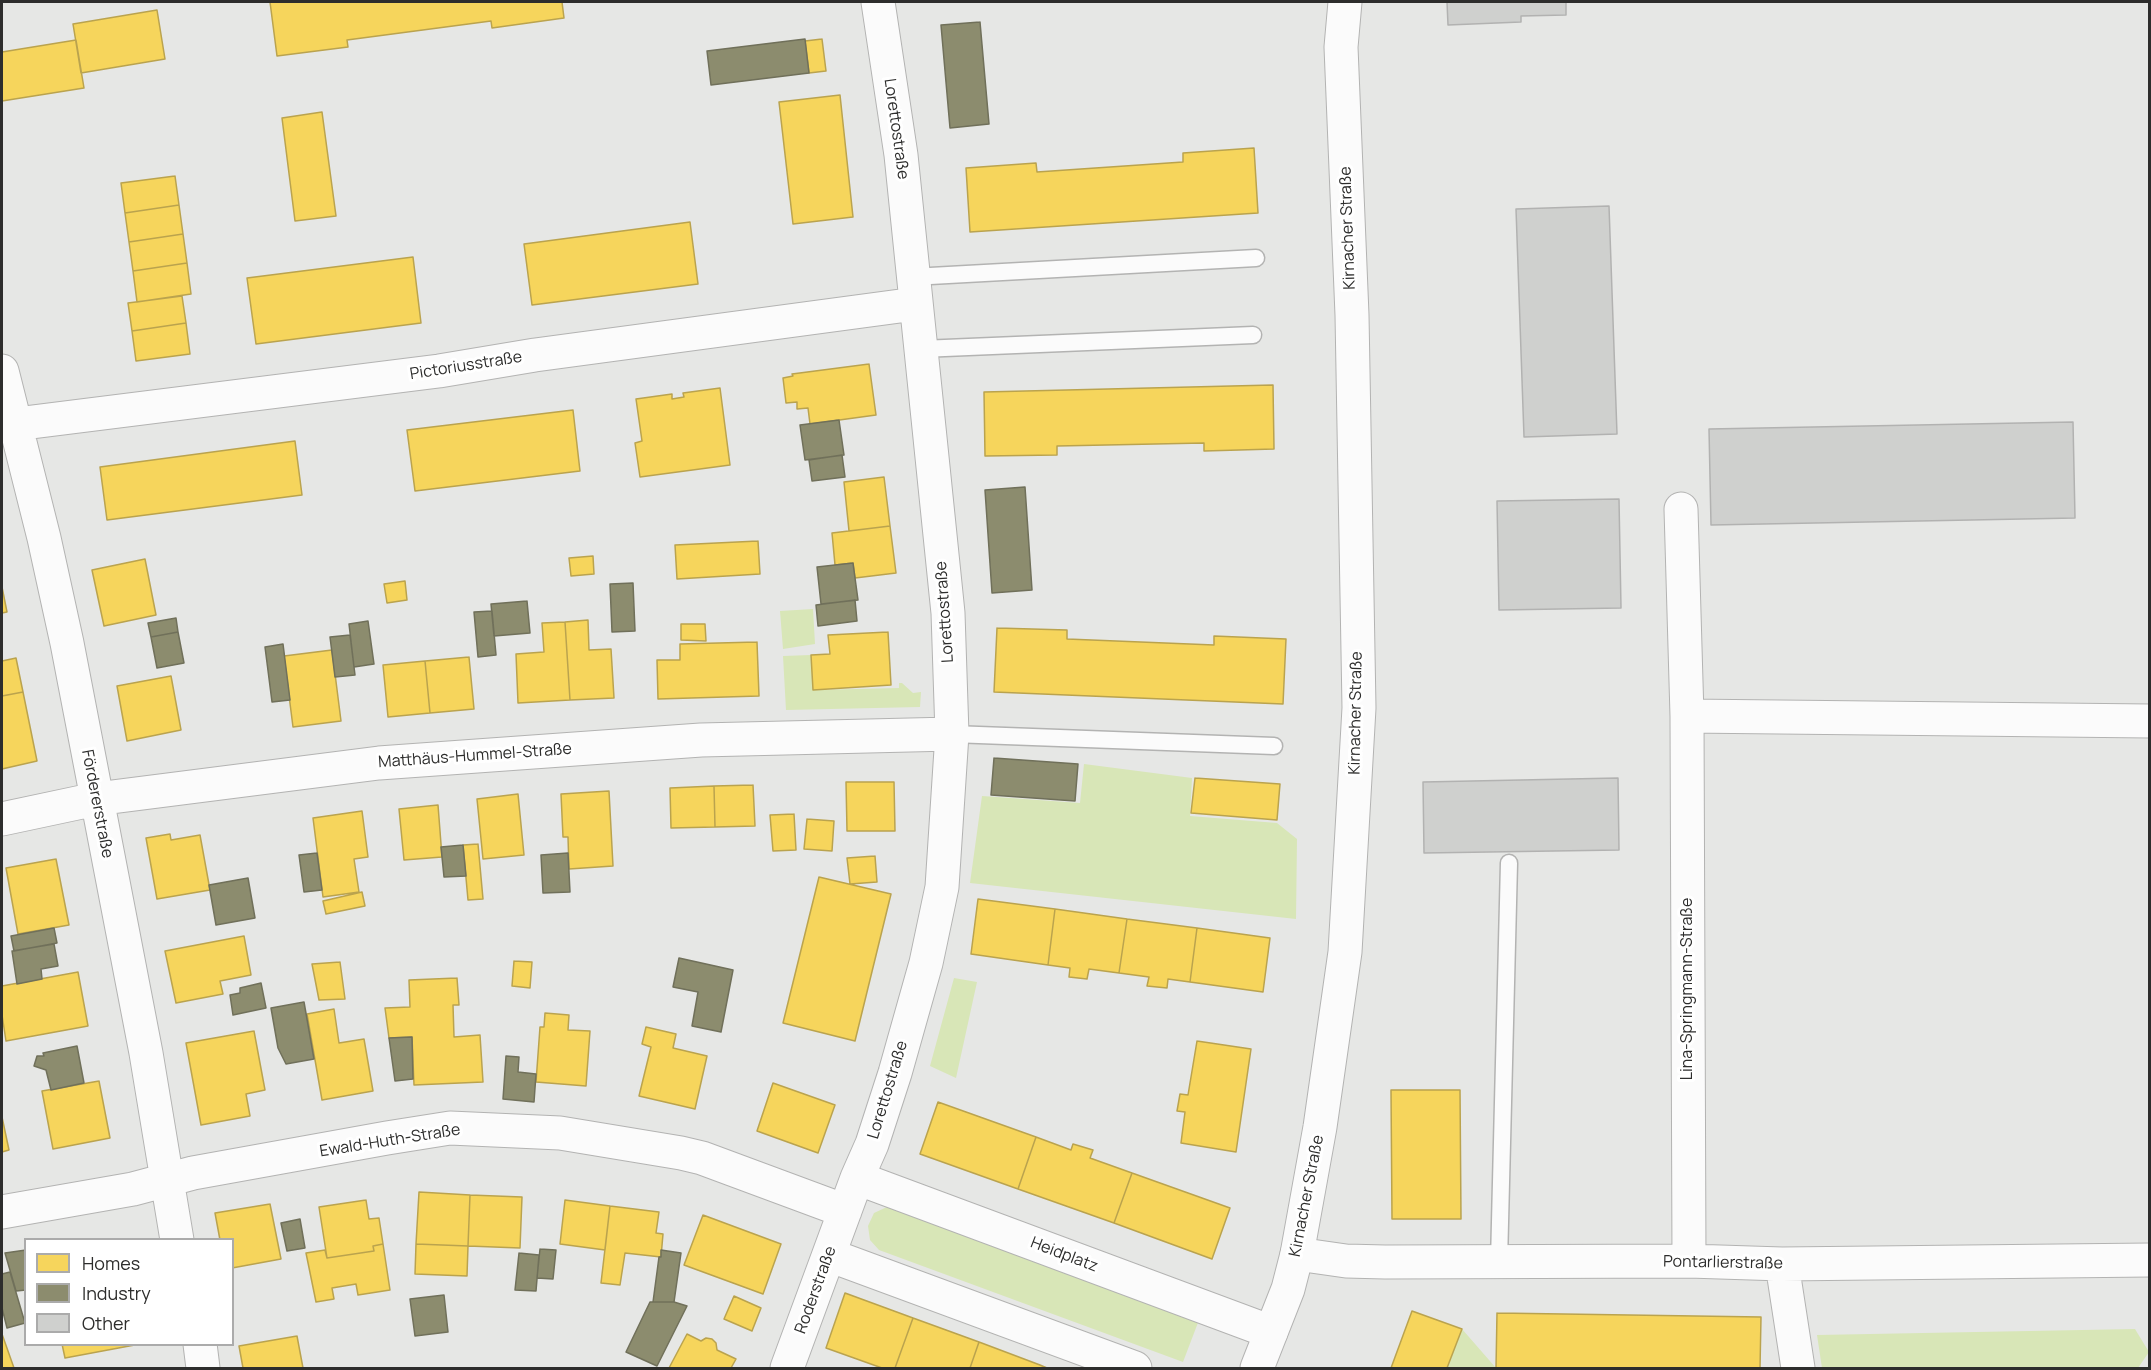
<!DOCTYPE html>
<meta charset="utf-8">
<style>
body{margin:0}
#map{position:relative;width:2151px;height:1370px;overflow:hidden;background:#e6e7e5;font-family:Manrope,sans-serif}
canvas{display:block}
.frame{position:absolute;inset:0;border:3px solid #2d2d2c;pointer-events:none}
.legend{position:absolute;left:24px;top:1238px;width:210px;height:108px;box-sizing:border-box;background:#fff;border:2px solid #ababab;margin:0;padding:8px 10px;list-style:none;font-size:18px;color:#2d2d2c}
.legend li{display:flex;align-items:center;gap:12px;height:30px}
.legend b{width:30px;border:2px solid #ababab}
</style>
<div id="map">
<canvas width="2151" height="1370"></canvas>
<div class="frame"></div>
<ul class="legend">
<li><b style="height:16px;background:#f6d55c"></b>Homes</li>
<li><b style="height:16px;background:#8c8c6e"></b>Industry</li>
<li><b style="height:16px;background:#cfd0ce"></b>Other</li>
</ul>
</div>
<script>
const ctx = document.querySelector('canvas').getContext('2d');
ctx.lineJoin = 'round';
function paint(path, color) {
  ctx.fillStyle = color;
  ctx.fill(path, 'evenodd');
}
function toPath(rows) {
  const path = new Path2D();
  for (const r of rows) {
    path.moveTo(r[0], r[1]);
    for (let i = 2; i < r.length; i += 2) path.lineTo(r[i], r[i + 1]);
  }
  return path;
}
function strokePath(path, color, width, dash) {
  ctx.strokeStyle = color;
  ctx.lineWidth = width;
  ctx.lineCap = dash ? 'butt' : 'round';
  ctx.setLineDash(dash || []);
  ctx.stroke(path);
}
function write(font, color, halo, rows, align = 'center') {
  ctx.font = font + ' Manrope,sans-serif';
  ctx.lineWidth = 6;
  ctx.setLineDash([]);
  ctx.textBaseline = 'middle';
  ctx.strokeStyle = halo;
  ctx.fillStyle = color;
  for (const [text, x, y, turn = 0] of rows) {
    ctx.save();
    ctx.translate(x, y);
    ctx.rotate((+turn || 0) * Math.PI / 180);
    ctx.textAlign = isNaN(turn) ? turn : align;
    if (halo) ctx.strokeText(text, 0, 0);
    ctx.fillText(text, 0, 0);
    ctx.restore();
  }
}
paint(toPath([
 [813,609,815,644,783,649,780,611],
 [811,655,813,690,899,688,899,683,902,683,913,693,921,692,920,707,786,710,783,656],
 [1084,764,1192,778,1190,816,1277,823,1297,839,1296,919,970,883,982,796,1080,803],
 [954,978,977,982,956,1078,930,1066],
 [887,1207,1199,1320,1183,1362,879,1250,870,1240,868,1226,874,1213],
 [1462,1329,1496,1368,1447,1368],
 [2135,1329,2149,1352,2138,1368,1822,1368,1817,1335]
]), '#d8e6b7');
const homes = toPath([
 [270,2,562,2,564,18,492,28,491,21,347,40,348,47,277,56,270,2],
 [157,10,165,59,81,73,73,24,157,10],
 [822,39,826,71,809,73,805,41,822,39],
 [76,40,84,88,2,101,2,52,76,40],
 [840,95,853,217,793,224,779,102,840,95],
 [322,112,336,216,295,221,282,118,322,112],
 [1254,148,1258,213,970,232,966,168,1036,163,1037,172,1183,162,1183,153,1254,148],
 [175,176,179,205,125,213,121,183,175,176],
 [179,205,183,234,129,242,125,213,179,205],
 [690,222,698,284,532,305,524,244,690,222],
 [183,234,187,263,133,271,129,242,183,234],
 [413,257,421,323,256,344,247,278,413,257],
 [187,263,191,294,137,302,133,271,187,263],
 [182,296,186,323,132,331,128,303,182,296],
 [186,323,190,354,136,361,132,331,186,323],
 [869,364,876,415,810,424,808,408,797,409,797,402,786,403,783,378,793,376,792,374,869,364],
 [1273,385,1274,449,1204,451,1204,443,1057,446,1057,455,985,456,984,392,1273,385],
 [720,388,730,465,640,477,635,443,642,441,636,399,672,394,672,399,684,397,683,393,720,388],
 [573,410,580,471,415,491,407,430,573,410],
 [295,441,302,495,107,520,100,467,295,441],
 [884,477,890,526,849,531,844,482,884,477],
 [890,526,896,573,855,578,853,563,835,565,832,533,890,526],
 [758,541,760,574,677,579,675,545,758,541],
 [593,556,594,574,571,576,569,558,593,556],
 [145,559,156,615,104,626,92,570,145,559],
 [405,581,407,600,387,603,384,584,405,581],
 [2,587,7,612,2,613,2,587],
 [588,620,589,650,611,649,614,698,570,700,565,622,588,620],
 [565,622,570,700,518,703,516,654,544,652,542,623,565,622],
 [681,624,705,624,706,641,681,640,681,624],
 [997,628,1067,630,1067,639,1214,645,1214,636,1286,639,1283,704,994,692,997,628],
 [888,632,891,685,813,690,811,655,830,654,828,635,888,632],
 [757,642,759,696,658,699,657,660,680,660,680,644,757,642],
 [332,650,341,721,293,727,284,656,332,650],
 [469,657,474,709,430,713,425,661,469,657],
 [16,658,23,692,2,696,2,661,16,658],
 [425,661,430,713,388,717,383,665,425,661],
 [171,676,181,730,127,741,117,686,171,676],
 [23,692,37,761,2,769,2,696,23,692],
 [1195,778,1280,784,1277,820,1191,813,1195,778],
 [846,782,894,782,895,831,847,831,846,782],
 [753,785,755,826,715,827,714,786,753,785],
 [714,786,715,827,671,828,670,788,714,786],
 [609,791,613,866,569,869,568,837,563,837,561,794,609,791],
 [518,794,524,855,483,859,477,799,518,794],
 [438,805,442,857,404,860,399,809,438,805],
 [362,811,368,857,354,859,359,892,323,897,313,818,362,811],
 [794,814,796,850,773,851,770,815,794,814],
 [807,819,834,821,832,851,804,849,807,819],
 [170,834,171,840,200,835,210,890,157,899,146,838,170,834],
 [478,844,483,899,468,900,463,845,478,844],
 [875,856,877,882,850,884,847,858,875,856],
 [56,859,69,925,18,934,6,868,56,859],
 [819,877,891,894,855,1041,783,1023,819,877],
 [362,892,365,906,326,914,323,901,362,892],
 [978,899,1055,909,1048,965,971,954,978,899],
 [1055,909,1127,919,1119,973,1089,969,1087,979,1069,977,1070,968,1048,965,1055,909],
 [1127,919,1197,928,1190,982,1168,979,1167,988,1147,986,1149,977,1119,973,1127,919],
 [1197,928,1270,938,1263,992,1190,982,1197,928],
 [244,936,251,975,220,981,223,994,176,1003,165,951,244,936],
 [514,961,532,962,530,988,512,986,514,961],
 [340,962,345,999,319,1000,312,964,340,962],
 [78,972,88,1026,6,1041,2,1015,2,986,78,972],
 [457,978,459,1005,453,1005,454,1037,480,1035,483,1082,414,1085,412,1037,389,1038,385,1008,410,1007,409,980,457,978],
 [334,1009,339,1043,364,1039,373,1091,322,1100,307,1014,334,1009],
 [545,1013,569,1015,568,1030,590,1031,586,1086,536,1082,540,1027,544,1027,545,1013],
 [646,1027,676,1034,673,1048,707,1056,695,1109,639,1096,651,1047,642,1044,646,1027],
 [254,1031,265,1090,246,1094,250,1116,201,1125,186,1043,254,1031],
 [1197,1041,1251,1049,1236,1152,1181,1143,1185,1112,1177,1111,1180,1094,1188,1095,1197,1041],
 [99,1081,110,1138,53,1149,42,1091,99,1081],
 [773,1083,835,1105,818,1153,757,1131,773,1083],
 [1391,1090,1460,1090,1461,1219,1392,1219,1391,1090],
 [938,1102,1036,1137,1018,1189,920,1154,938,1102],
 [2,1117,9,1150,2,1152,2,1117],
 [1036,1137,1071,1150,1073,1144,1093,1150,1090,1158,1132,1173,1114,1223,1018,1189,1036,1137],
 [1132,1173,1230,1208,1212,1259,1114,1223,1132,1173],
 [419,1192,470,1195,468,1246,416,1244,419,1192],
 [470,1195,522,1197,520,1248,468,1246,470,1195],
 [366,1200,369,1219,379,1218,383,1244,373,1246,374,1251,327,1258,319,1207,366,1200],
 [565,1200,610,1206,605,1250,560,1244,565,1200],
 [270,1204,281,1259,232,1268,232,1240,220,1240,215,1213,270,1204],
 [610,1206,659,1212,656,1233,663,1234,661,1257,625,1253,620,1285,601,1283,610,1206],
 [703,1215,781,1244,763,1294,684,1265,703,1215],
 [383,1244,390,1290,358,1295,356,1284,332,1288,334,1299,316,1302,306,1253,325,1250,327,1258,374,1251,373,1246,383,1244],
 [416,1244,468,1246,467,1276,415,1274,416,1244],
 [845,1293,913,1318,895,1368,882,1368,826,1348,845,1293],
 [734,1296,761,1308,752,1331,724,1319,734,1296],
 [1412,1311,1462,1329,1447,1368,1391,1368,1412,1311],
 [1497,1313,1761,1317,1760,1368,1496,1368,1497,1313],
 [913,1318,979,1342,970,1368,895,1368,913,1318],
 [2,1334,14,1368,2,1368,2,1334],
 [687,1334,701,1341,706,1338,712,1339,716,1343,717,1350,736,1359,731,1368,669,1368,687,1334],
 [297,1336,303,1368,243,1368,239,1346,297,1336],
 [979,1342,1040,1365,1047,1368,970,1368,979,1342],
 [62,1344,140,1344,65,1358,62,1344]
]);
paint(homes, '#f6d55c');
strokePath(homes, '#baa34e', 1.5);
const industry = toPath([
 [980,22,989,124,950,128,941,25,980,22],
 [805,39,809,73,711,85,707,51,805,39],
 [839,420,844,455,805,460,800,425,839,420],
 [842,455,845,477,812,481,809,460,842,455],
 [1025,487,1032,590,992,593,985,490,1025,487],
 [853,563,858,600,821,604,817,567,853,563],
 [633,583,635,631,612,632,610,584,633,583],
 [855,600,857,621,818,626,816,605,855,600],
 [527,601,530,633,494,636,491,604,527,601],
 [492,611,496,655,478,657,474,612,492,611],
 [176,618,178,632,151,637,148,623,176,618],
 [368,621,374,664,354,667,349,624,368,621],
 [178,632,184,663,157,668,151,637,178,632],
 [350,635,355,675,335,677,330,637,350,635],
 [283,644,290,700,272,702,265,647,283,644],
 [994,758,1078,764,1075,801,991,795,994,758],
 [463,845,466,876,444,877,441,847,463,845],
 [317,853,322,890,304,892,299,855,317,853],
 [568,853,570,892,543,893,541,855,568,853],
 [248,878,255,918,216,925,209,885,248,878],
 [54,928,57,943,14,951,11,936,54,928],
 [54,944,58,966,41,969,42,979,17,984,12,951,54,944],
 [679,958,733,970,721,1032,692,1026,698,992,673,987,679,958],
 [261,983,266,1008,233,1015,230,995,240,993,240,988,261,983],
 [304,1002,314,1059,286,1064,278,1048,271,1008,304,1002],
 [412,1037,413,1079,395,1081,389,1038,412,1037],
 [77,1046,84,1083,51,1090,46,1070,34,1066,37,1056,44,1056,43,1053,77,1046],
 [506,1056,519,1057,518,1072,536,1074,534,1102,503,1099,506,1056],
 [300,1219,305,1248,287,1251,281,1223,300,1219],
 [540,1249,556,1250,553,1279,537,1278,540,1249],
 [26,1250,26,1290,16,1291,5,1253,26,1250],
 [661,1250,681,1253,674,1302,653,1302,659,1257,661,1257,661,1250],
 [519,1253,539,1255,536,1291,515,1290,519,1253],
 [10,1272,25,1323,7,1328,2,1308,2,1274,10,1272],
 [444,1295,448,1332,415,1336,410,1299,444,1295],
 [650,1302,674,1302,687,1306,657,1366,626,1352,650,1302]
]);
paint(industry, '#8c8c6e');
strokePath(industry, '#70705a', 1.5);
const building = toPath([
 [1447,2,1566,2,1566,15,1521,16,1521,22,1448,25,1447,2],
 [1609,206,1617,434,1524,437,1516,209,1609,206],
 [2073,422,2075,518,1711,525,1709,429,2073,422],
 [1619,499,1621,608,1499,610,1497,501,1619,499],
 [1618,778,1619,850,1424,853,1423,782,1618,778]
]);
paint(building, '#cfd0ce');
strokePath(building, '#b2b2b1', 1.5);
const service = toPath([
 [912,277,1256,258],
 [921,349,1253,335],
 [952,734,1274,746],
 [1499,1262,1509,863]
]);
const minor = toPath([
 [2,371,44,538,67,643,146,1053,177,1240],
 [16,424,439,371,535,355,915,304],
 [1681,509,1687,716,1689,1261],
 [1687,716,2150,721],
 [2,819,96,799,379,763,701,740,952,734],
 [857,1178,1271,1332],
 [2,1212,133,1189,193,1173,387,1138,450,1128,560,1133,681,1153,702,1158,845,1211],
 [1297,1254,1346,1261,1385,1262,1689,1261,1782,1264,2150,1260],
 [829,1255,1135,1368],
 [1782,1264,1798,1368],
 [200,1344,203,1368],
 [787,1368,857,1178,872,1144,895,1073,926,963,942,887,952,734,948,613,901,155,878,2]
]);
const secondary = toPath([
 [1257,1368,1288,1289,1297,1254,1320,1127,1345,952,1359,708,1352,315,1341,47,1345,2]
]);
strokePath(service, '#b3b3b2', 19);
strokePath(minor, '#b3b3b2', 35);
strokePath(secondary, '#b3b3b2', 35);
strokePath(service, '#fbfbfb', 16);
strokePath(minor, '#fbfbfb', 33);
strokePath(secondary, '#fbfbfb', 33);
write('16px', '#2d2d2c', '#fff', [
 ["Lorettostraße",896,129,82],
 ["Kirnacher Straße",1348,228,-92],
 ["Pictoriusstraße",466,366,-9],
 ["Lorettostraße",945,612,-94],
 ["Kirnacher Straße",1356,713,-89],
 ["Matthäus-Hummel-Straße",475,756,-4],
 ["Fördererstraße",97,804,79],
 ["Lina-Springmann-Straße",1688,989,-90],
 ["Lorettostraße",888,1090,-73],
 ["Ewald-Huth-Straße",390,1141,-9],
 ["Kirnacher Straße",1307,1196,-79],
 ["Heidplatz",1064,1255,21],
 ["Pontarlierstraße",1723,1263,1],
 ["Roderstraße",816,1290,-70]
]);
</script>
